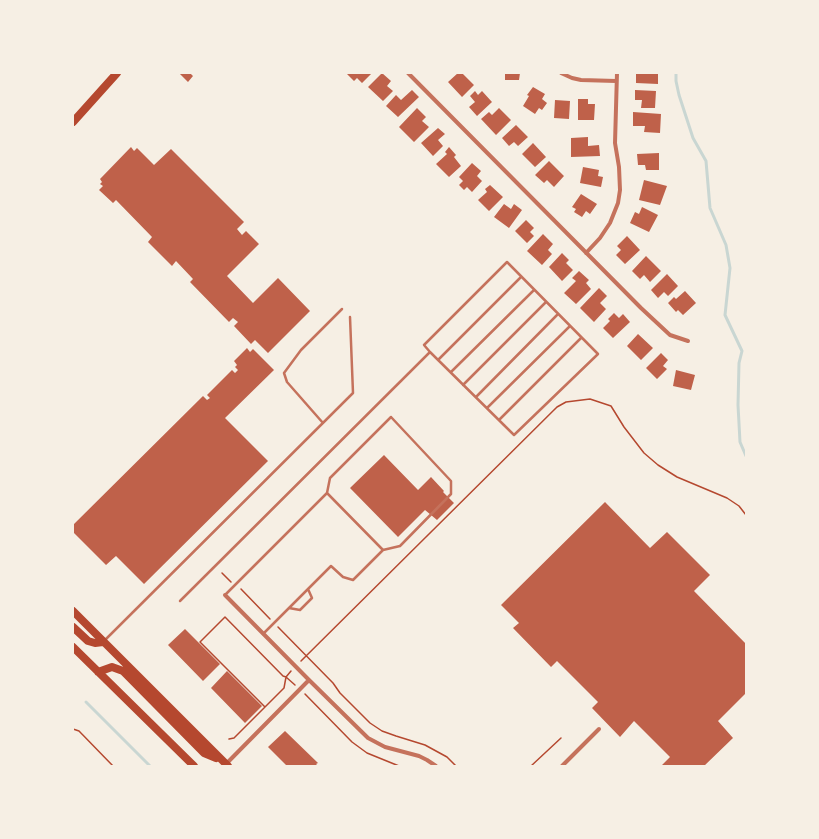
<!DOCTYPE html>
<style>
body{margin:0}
#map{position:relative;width:819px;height:839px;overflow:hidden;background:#f6efe4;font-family:"PT Sans Narrow",sans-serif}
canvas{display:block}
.frame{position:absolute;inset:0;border:74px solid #f6efe4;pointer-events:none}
</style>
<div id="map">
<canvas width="819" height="839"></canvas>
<div class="frame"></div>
</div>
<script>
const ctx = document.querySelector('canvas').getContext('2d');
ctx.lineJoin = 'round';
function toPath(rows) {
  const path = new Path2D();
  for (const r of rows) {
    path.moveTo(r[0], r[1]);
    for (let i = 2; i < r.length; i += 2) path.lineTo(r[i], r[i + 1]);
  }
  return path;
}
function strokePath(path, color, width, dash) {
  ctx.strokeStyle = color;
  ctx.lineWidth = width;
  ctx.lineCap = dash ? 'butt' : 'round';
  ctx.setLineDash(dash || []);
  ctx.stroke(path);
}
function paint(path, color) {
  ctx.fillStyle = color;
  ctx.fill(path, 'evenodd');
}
strokePath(toPath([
 [676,73,676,81,679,95,693,138,706,161,710,208,726,245,730,268,725,315,742,351,739,363,738,405,740,442,746,456],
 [86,702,150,766]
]), '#c9d6d2', 3);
paint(toPath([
 [179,73,190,73,193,76,188,82],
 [348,73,372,73,362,83,357,78,354,81,347,74],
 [382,73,391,81,387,86,393,91,383,101,368,87],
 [458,73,462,73,474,85,462,97,448,82],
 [505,73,520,73,519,80,505,80],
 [636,73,658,73,658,84,636,83],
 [533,87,545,94,542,99,547,103,542,110,539,108,535,114,523,106,529,96,527,95],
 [412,90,419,97,398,117,386,106,396,95,401,100],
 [635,90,656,91,655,108,641,108,642,100,635,100],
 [475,91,478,95,482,91,492,102,477,116,469,107,475,102,470,96],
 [578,99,588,99,588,104,595,104,594,120,578,120],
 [555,100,570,101,569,119,554,118],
 [417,108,426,117,422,121,429,127,414,142,399,127],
 [499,108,511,120,496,135,481,119,489,112,492,115],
 [633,112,661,114,660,133,644,132,645,126,633,126],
 [516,125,528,137,518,146,514,142,509,146,502,138],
 [438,128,445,134,438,140,443,146,433,156,421,143],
 [588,137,588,146,599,145,600,156,571,157,571,138],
 [533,143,546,157,535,167,522,154],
 [131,147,134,151,137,148,154,165,171,149,244,222,237,229,242,235,246,231,259,244,227,276,253,303,278,278,310,311,268,353,255,340,251,344,234,326,238,322,233,318,229,322,190,282,193,279,176,261,172,266,148,242,152,237,116,200,113,203,99,190,103,186,100,184,102,182,100,179],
 [449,147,456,155,454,157,461,166,449,177,436,164,447,154,445,152],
 [659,153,659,170,646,170,645,165,638,165,637,154],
 [549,161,564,176,554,187,547,180,544,183,535,175],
 [472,163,481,171,477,176,482,181,472,192,467,187,464,190,459,185,463,181,459,177],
 [583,167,599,170,598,176,603,177,601,187,580,183],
 [644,180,667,186,660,205,639,200],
 [490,185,503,197,489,211,478,200,487,192,485,189],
 [581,194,597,204,590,214,586,211,582,217,574,212,576,209,572,207],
 [504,204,511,209,514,204,522,210,509,228,494,217],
 [642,207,658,215,649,232,630,223,635,212,639,214],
 [526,220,534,228,530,232,534,236,527,243,515,231],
 [543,234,553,244,548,250,552,254,542,265,527,251],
 [627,236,640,250,625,264,616,255,621,250,617,246],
 [562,253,569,260,566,263,573,270,562,281,549,267],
 [646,256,661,271,650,282,644,275,640,279,632,271],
 [579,271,589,280,586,283,591,289,576,304,564,293,576,281,572,278],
 [667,274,678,286,668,296,664,292,658,298,651,290],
 [599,288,607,296,600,303,606,309,594,322,580,308],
 [685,291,696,303,683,315,678,310,676,312,668,303,674,297,676,299],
 [614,313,619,318,623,314,630,322,613,338,603,328,610,321,608,319],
 [638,334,653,348,641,360,627,346],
 [247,348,250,352,253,349,274,370,225,418,268,461,144,584,116,556,106,565,73,532,73,525,203,396,207,400,210,398,207,395,232,370,235,373,238,370,235,367,237,365,234,361],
 [661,353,668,360,663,366,667,369,657,379,646,368],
 [676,370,695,375,691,390,673,386],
 [384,455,418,490,431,477,444,491,443,492,454,503,437,520,425,510,398,537,350,488],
 [605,502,650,548,667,532,710,575,694,591,746,644,746,693,718,721,733,738,704,766,661,766,670,757,634,721,620,737,592,708,598,702,557,661,551,667,513,628,519,623,501,605],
 [185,629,220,664,203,681,168,645],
 [227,671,262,706,245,723,211,688],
 [285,731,318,763,316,764,318,766,287,766,268,747]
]), '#bf614a');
strokePath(toPath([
 [222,573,231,582],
 [241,589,270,619],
 [278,627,333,683,340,693,370,723,382,731,396,736,425,745,447,757,456,766],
 [301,661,557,407,566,402,590,399,611,406,624,427,644,453,658,465,677,477,727,498,739,506,746,515],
 [305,694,352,742,367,753,399,766],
 [265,707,200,642,225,617,283,676,286,677,295,685],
 [73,729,79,731,113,766],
 [229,739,234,738,284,688,286,677,291,671],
 [531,766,561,738]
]), '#b5482f', 1.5);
strokePath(toPath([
 [438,360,521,277],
 [451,372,534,290],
 [463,385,546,302],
 [476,397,558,314],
 [487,408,570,326],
 [499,420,581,338],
 [323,423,287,382,284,373,301,350,342,309],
 [327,493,330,478,391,417,451,481,451,494,400,546,383,550],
 [225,595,327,493,383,550,353,580,343,577,331,566,263,634],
 [180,601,430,352,424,345,507,262,598,354,514,435,430,352],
 [289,608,300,610,312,598,308,589],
 [104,641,353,393,350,317]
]), '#c5725c', 2.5);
strokePath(toPath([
 [408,73,641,308,670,335,688,341],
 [561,73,572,78,581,80,616,81],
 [586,253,600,238,610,223,618,203,620,190,619,167,615,143,617,73],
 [225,595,309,680,368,738,385,747,419,756,427,760,436,766],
 [226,764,309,680],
 [562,766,599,729]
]), '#c5725c', 4);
strokePath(toPath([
 [73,122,117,73],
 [73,611,228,766],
 [73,627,88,641,95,643,103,642],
 [73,647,194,766],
 [98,672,112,667,123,671,204,753,216,758]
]), '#b5482f', 8);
</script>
